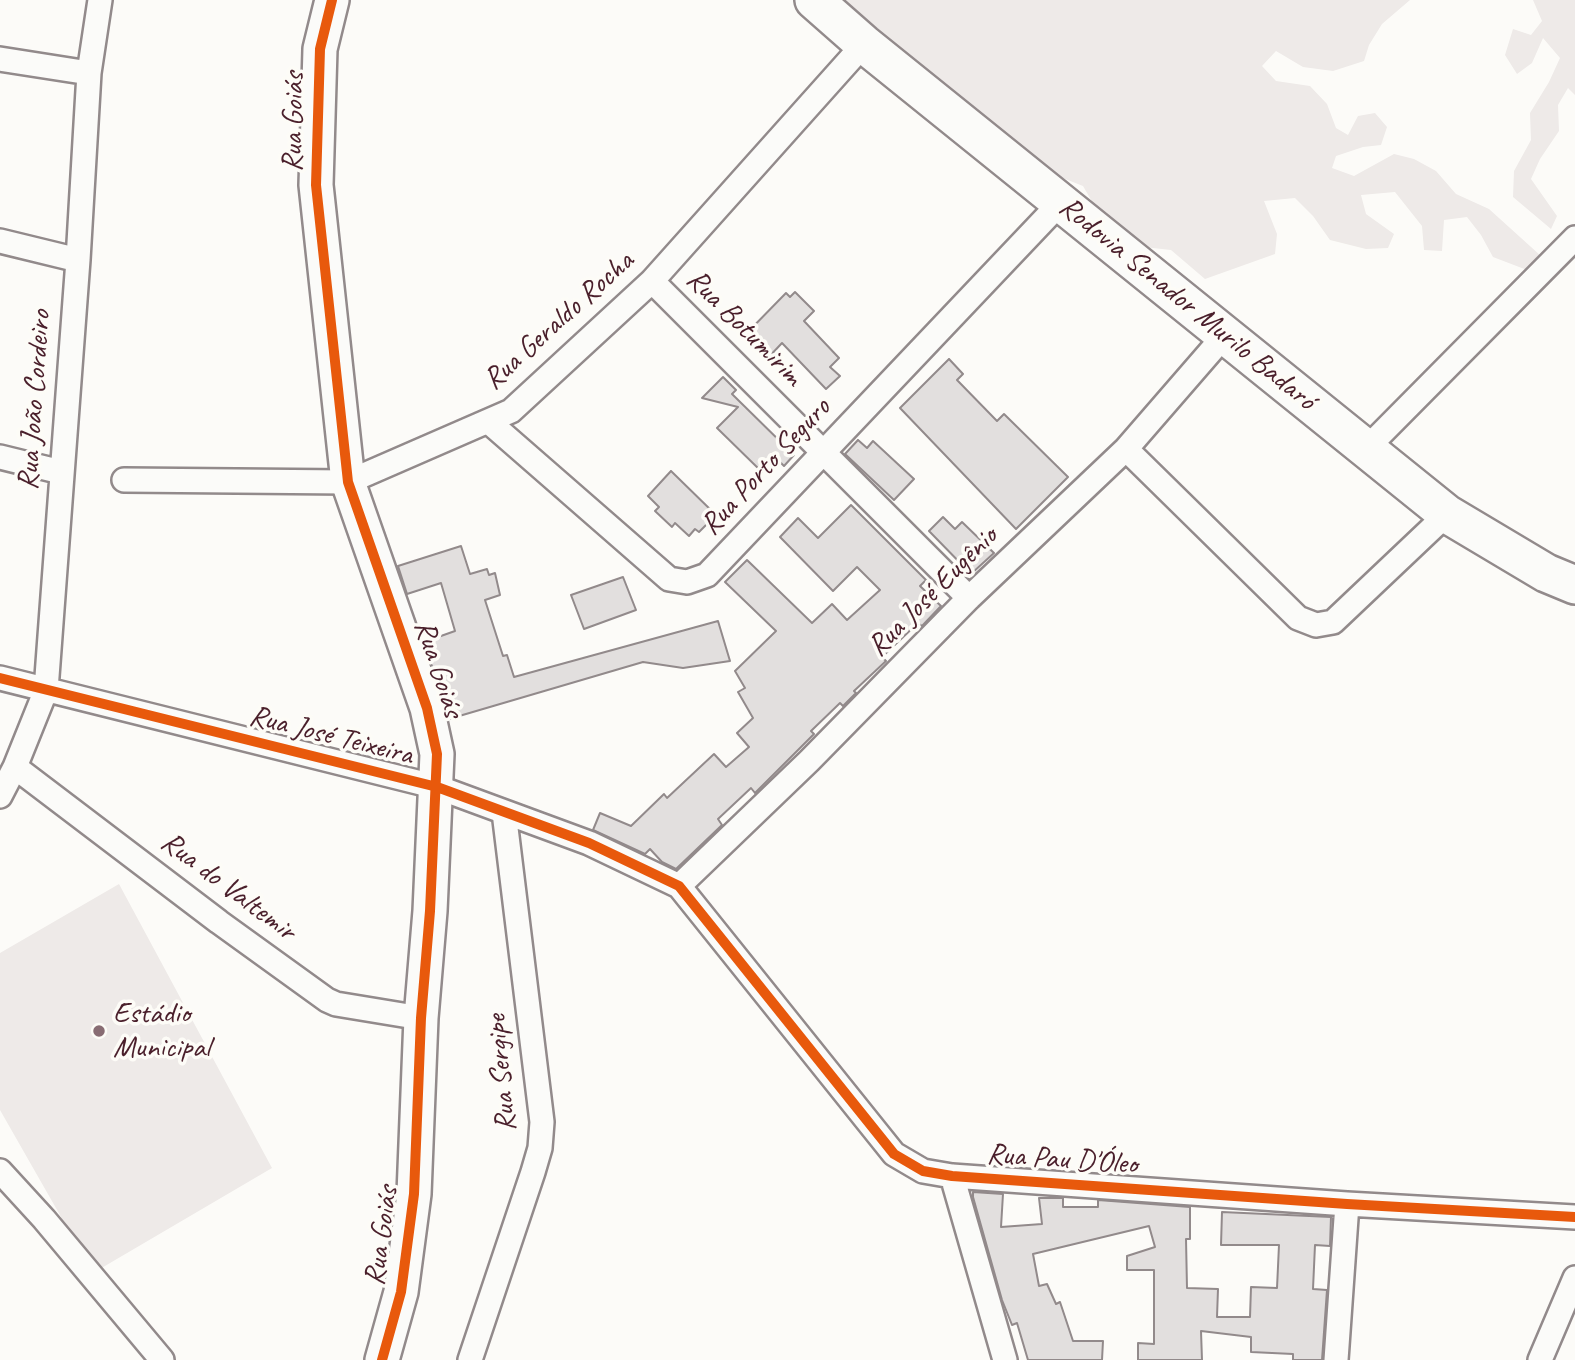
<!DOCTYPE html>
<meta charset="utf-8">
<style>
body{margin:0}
canvas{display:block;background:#fcfbf8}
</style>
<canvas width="1575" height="1360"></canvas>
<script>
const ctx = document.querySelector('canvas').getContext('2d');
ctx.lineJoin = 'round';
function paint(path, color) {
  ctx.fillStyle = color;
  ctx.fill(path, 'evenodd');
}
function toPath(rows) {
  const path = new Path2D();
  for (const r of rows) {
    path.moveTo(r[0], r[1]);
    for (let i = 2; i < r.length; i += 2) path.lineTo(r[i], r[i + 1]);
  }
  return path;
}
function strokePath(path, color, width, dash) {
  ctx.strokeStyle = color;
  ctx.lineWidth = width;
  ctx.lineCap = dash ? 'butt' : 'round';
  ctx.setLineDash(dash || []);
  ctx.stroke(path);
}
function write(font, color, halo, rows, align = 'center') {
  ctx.font = font + ' Caveat,sans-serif';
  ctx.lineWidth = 7;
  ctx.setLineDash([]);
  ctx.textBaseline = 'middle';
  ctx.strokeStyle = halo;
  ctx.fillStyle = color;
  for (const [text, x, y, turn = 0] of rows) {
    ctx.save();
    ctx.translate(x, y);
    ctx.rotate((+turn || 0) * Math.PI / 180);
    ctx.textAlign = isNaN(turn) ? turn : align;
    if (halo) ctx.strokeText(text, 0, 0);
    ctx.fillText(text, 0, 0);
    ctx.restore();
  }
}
paint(toPath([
 [834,0,1410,0,1382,24,1369,45,1364,61,1333,71,1303,67,1276,51,1262,66,1276,81,1310,86,1327,104,1336,128,1348,135,1358,116,1375,113,1387,127,1381,145,1363,147,1336,156,1332,168,1354,176,1394,154,1414,159,1436,171,1456,194,1489,209,1541,256,1527,270,1493,257,1481,235,1467,217,1444,220,1442,251,1424,250,1422,226,1395,192,1361,195,1366,214,1394,234,1388,248,1366,249,1330,240,1313,216,1295,198,1264,201,1277,234,1275,254,1205,279,1171,250,1135,246,1104,222,1083,186,1035,167],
 [1533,0,1575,0,1575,95,1568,88,1558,105,1559,131,1540,159,1531,179,1557,216,1551,229,1513,197,1514,171,1531,140,1530,113,1549,82,1560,58,1543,38,1532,63,1517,74,1505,55,1513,29,1531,35,1542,21],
 [119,884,272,1168,93,1273,0,1110,0,953]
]), '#eeeae8');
const building = toPath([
 [795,292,814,311,804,321,839,358,830,367,840,376,826,389,782,343,766,360,743,337,786,293,790,297,795,292],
 [949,359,963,374,957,380,997,421,1004,414,1068,477,1016,529,900,408,949,359],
 [723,377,736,390,732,394,794,455,784,466,780,462,771,471,768,468,763,473,717,428,738,407,702,398,723,377],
 [858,440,867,448,873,441,914,479,894,500,845,454,858,440],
 [671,471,716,515,699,532,695,529,689,536,675,523,672,527,655,511,659,507,648,496,671,471],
 [851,505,926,580,920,586,941,606,922,626,918,623,882,657,886,661,854,691,856,693,843,706,840,703,811,731,814,734,755,793,751,788,718,819,722,825,676,869,662,862,650,849,645,854,593,830,600,813,631,826,664,794,667,798,714,754,726,767,749,747,737,733,753,718,738,692,745,688,735,671,776,631,725,582,747,560,812,623,832,604,847,620,880,590,857,567,833,591,780,537,798,518,818,538,851,505],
 [943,517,955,529,962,522,994,553,971,574,929,531,943,517],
 [461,546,470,574,487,569,489,575,495,573,500,595,485,600,503,656,507,655,514,677,718,621,730,661,683,668,643,662,449,719,424,642,455,631,441,583,407,594,398,566,461,546],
 [623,577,636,610,584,629,571,595,623,577],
 [973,1192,1003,1194,1001,1227,1042,1224,1039,1198,1063,1198,1063,1207,1098,1207,1098,1200,1190,1207,1190,1239,1186,1239,1187,1288,1218,1289,1217,1317,1250,1317,1251,1287,1277,1288,1279,1245,1221,1245,1222,1212,1331,1217,1330,1246,1315,1245,1313,1289,1327,1290,1322,1360,1293,1360,1293,1354,1251,1352,1251,1337,1201,1331,1202,1360,1138,1360,1138,1343,1154,1344,1154,1270,1127,1270,1127,1256,1155,1247,1149,1226,1033,1254,1039,1286,1047,1284,1056,1304,1060,1302,1073,1341,1103,1341,1102,1360,1028,1360,1017,1323,1012,1325,1002,1300,973,1197,973,1192]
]);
paint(building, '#e2dfde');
strokePath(building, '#928a8b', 2);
const street = toPath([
 [0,59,89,73],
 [0,241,78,260],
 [652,281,969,598],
 [489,422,669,579,687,582,707,575,1062,201],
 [1126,449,1298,618,1316,625,1333,622,1447,514],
 [1365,450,1575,238],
 [0,457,61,472],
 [124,480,348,482,511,411,652,281,864,44],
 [0,678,437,787,589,843,679,886,894,1154,923,1171,952,1176,1347,1204,1575,1217],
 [15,767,219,922,327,1000,336,1004,421,1018],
 [0,796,15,767,46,690,78,260,89,73,100,0],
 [679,886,809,761,969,598,1126,449,1224,336],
 [0,1171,44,1219,162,1360],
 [952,1176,1005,1360],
 [470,1360,533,1172,540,1148,542,1122,504,812],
 [1336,1360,1347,1204],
 [1540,1360,1575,1278]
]);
const secondary = toPath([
 [332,0,320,49,316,185,348,482,427,708,437,754,430,911,421,1018,414,1194,401,1292,382,1360]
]);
const primary = toPath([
 [814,0,864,44,1447,514,1546,573,1575,585]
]);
strokePath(street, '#928a8b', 28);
strokePath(secondary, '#928a8b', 38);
strokePath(primary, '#928a8b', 42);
strokePath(street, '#fbfbf9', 23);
strokePath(secondary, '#fbfbf9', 33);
strokePath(primary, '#fbfbf9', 37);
strokePath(toPath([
 [332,0,320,49,316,185,348,482,427,708,437,754,430,911,421,1018,414,1194,401,1292,382,1360],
 [0,678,437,787,589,843,679,886,894,1154,923,1171,952,1176,1347,1204,1575,1217]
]), '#e8590c', 10);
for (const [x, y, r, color] of [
 [99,1031,7,"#886c73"]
]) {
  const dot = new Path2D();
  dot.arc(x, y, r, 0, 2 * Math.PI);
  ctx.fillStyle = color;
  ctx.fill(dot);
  strokePath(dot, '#fdfcf7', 2.5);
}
write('30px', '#4a1f2b', '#fdfcf7', [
 ["Rua Goiás",294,122,-89],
 ["Rodovia Senador Murilo Badaró",1187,304,39],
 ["Rua Geraldo Rocha",559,321,-42],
 ["Rua Botumirim",744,328,45],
 ["Rua João Cordeiro",35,400,-86],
 ["Rua Porto Seguro",766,467,-47],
 ["Rua José Eugênio",933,592,-45],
 ["Rua Goiás",438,669,72],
 ["Rua José Teixeira",331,736,14],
 ["Rua do Valtemir",228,887,37],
 ["Rua Sergipe",502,1073,-95],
 ["Rua Pau D'Óleo",1062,1160,4],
 ["Rua Goiás",382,1236,-82]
]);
write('30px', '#4a1f2b', '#fdfcf7', [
 ["Estádio",113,1014],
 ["Municipal",113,1048]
], 'left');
</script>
